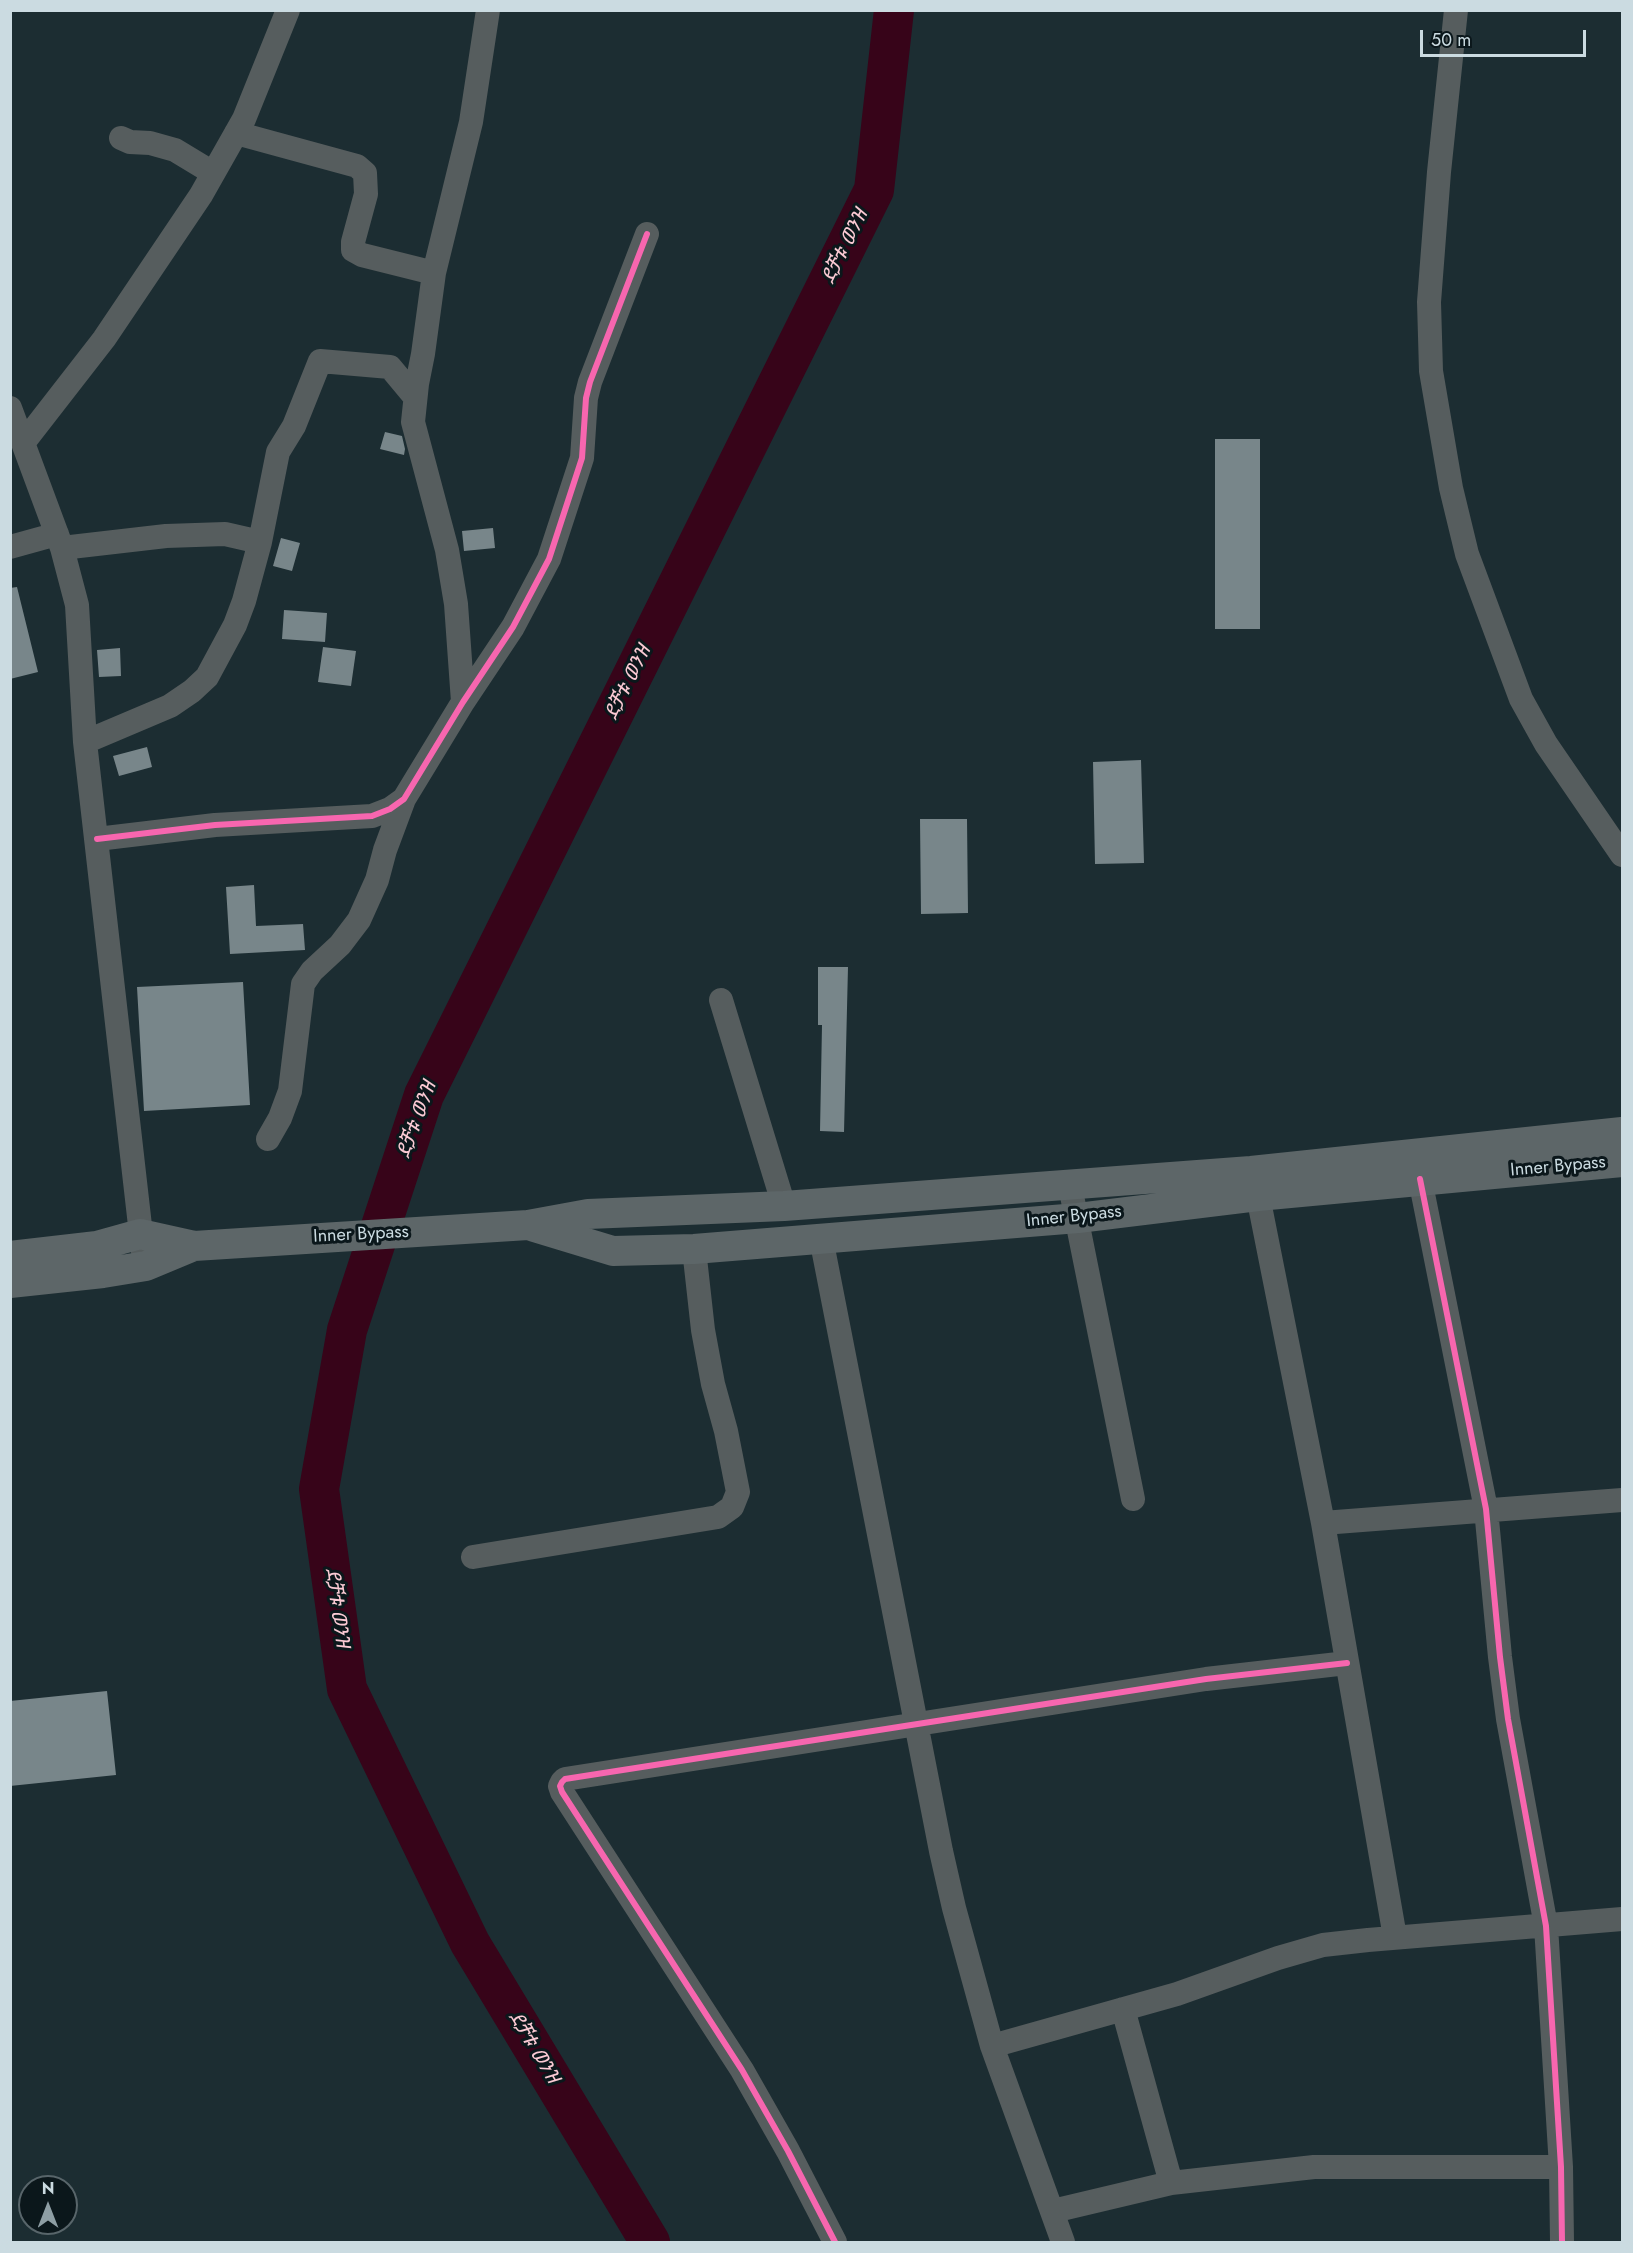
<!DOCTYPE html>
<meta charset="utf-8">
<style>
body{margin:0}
#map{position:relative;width:1633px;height:2253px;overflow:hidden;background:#1c2d32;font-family:Jost,sans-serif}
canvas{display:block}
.frame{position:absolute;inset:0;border:12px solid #cbdbe1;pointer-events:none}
.north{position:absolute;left:18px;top:2175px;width:60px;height:60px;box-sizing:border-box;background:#0b171b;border:2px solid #58656a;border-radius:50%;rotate:0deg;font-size:16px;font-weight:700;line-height:24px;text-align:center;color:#cbdbe1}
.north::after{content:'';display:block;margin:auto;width:21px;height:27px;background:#8e9ea4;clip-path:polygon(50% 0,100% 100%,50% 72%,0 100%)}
.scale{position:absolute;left:1420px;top:30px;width:166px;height:27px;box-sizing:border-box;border:3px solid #cbdbe1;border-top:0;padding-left:8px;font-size:18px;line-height:21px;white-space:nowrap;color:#cbdbe1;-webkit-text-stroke:4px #0b171b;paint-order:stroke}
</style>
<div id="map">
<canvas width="1633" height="2253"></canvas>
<div class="frame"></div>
<div class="north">N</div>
<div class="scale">50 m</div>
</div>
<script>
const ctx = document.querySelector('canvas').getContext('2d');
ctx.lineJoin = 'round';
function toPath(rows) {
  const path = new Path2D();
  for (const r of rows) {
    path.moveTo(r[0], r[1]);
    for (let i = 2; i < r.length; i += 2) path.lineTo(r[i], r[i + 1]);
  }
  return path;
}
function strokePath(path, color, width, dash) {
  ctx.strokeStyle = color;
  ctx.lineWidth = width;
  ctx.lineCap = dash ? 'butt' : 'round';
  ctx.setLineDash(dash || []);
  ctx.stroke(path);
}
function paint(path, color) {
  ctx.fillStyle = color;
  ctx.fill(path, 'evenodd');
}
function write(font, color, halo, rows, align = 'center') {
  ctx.font = font + ' Jost,"Noto Sans Ethiopic",sans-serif';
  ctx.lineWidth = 6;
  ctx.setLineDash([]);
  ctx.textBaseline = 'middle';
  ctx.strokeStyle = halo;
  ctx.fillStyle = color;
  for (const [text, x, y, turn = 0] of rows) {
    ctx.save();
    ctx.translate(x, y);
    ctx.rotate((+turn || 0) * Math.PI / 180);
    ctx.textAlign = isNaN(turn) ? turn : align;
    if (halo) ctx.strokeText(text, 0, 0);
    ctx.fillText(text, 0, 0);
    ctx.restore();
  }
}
strokePath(toPath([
 [650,2242,470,1943,347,1689,319,1489,347,1330,424,1095,874,190,894,10]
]), '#370419', 40);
paint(toPath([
 [385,432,402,436,405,449,404,455,380,449],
 [1215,439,1260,439,1260,629,1215,629],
 [493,528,495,548,464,551,462,531],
 [281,538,300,543,292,571,273,566],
 [17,587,38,672,10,679,10,588],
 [284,610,327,613,325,642,282,639],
 [323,647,356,651,351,686,318,682],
 [120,648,121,676,99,677,97,650],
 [147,747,152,767,119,776,113,756],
 [1141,760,1144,863,1095,864,1093,762],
 [920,819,967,819,968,913,921,914],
 [254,885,256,926,303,924,305,950,230,954,226,887],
 [818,967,848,967,844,1132,820,1131,822,1025,818,1025],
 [243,982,250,1105,144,1111,137,987],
 [107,1691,116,1775,10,1786,10,1701]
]), '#78868a');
strokePath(toPath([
 [1456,10,1439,172,1429,302,1431,371,1451,488,1467,554,1521,699,1546,744,1622,855],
 [236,133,357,166,365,173,366,194,353,242,353,250,362,255,434,273],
 [121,138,130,142,150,143,175,150,213,173],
 [10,408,62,548,77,605,85,742,143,1252],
 [24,442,104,339,201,195,244,119,288,10],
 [10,547,57,534],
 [62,548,166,536,225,534,260,542,278,452,294,426,320,361,390,367,415,397],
 [463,702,456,604,447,550,413,422,417,384,423,354,434,273,471,122,488,10],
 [85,742,170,706,192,691,207,677,235,625,244,601,260,542],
 [97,839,215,825,372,816,390,809,404,799,463,702,513,627,549,559,582,458,586,398,590,382,647,234],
 [721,1000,784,1206],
 [268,1139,280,1118,290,1091,303,984,312,971,340,945,359,920,377,880,385,850,404,799],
 [1253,1179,1258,1196,1323,1523,1395,1937],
 [1420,1179,1486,1509,1500,1657,1508,1719,1546,1926,1561,2167,1562,2242],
 [1070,1186,1133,1499],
 [821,1238,941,1851,954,1908,992,2046,1063,2242],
 [1323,1523,1622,1500],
 [473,1557,718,1517,732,1507,738,1492,726,1431,713,1384,703,1330,694,1249],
 [1123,2009,1171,2183],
 [992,2046,1177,1994,1278,1958,1323,1945,1368,1940,1622,1919],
 [1053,2211,1171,2183,1314,2167,1561,2167],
 [835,2242,788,2151,742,2070,562,1792,560,1786,562,1782,565,1779,1206,1679,1347,1663]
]), '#565d5e', 24);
strokePath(toPath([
 [534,1227,613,1251,694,1249,1078,1218,1258,1196,1622,1162],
 [10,1256,97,1246,140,1234,194,1246,528,1225,588,1214,784,1206,1251,1171,1622,1132],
 [10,1283,103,1273,146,1266,194,1246]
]), '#5d6668', 30);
strokePath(toPath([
 [97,839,215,825,372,816,390,809,404,799,463,702,513,627,549,559,582,458,586,398,590,382,647,234],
 [1420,1179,1486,1509,1500,1657,1508,1719,1546,1926,1561,2167,1562,2242],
 [835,2242,788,2151,742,2070,562,1792,560,1786,562,1782,565,1779,1206,1679,1347,1663]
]), '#f766af', 6);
write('18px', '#cbdbe1', '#0b171b', [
 ["Inner Bypass",1558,1167,-5],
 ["Inner Bypass",1074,1217,-6],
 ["Inner Bypass",361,1235,-3]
]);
write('italic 20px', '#fbcad4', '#0b171b', [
 ["ደቻቱ ወንዝ",846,247,-64],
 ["ደቻቱ ወንዝ",629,683,-64],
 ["ደቻቱ ወንዝ",418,1120,-70],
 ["ደቻቱ ወንዝ",336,1608,82],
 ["ደቻቱ ወንዝ",533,2048,59]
]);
</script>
